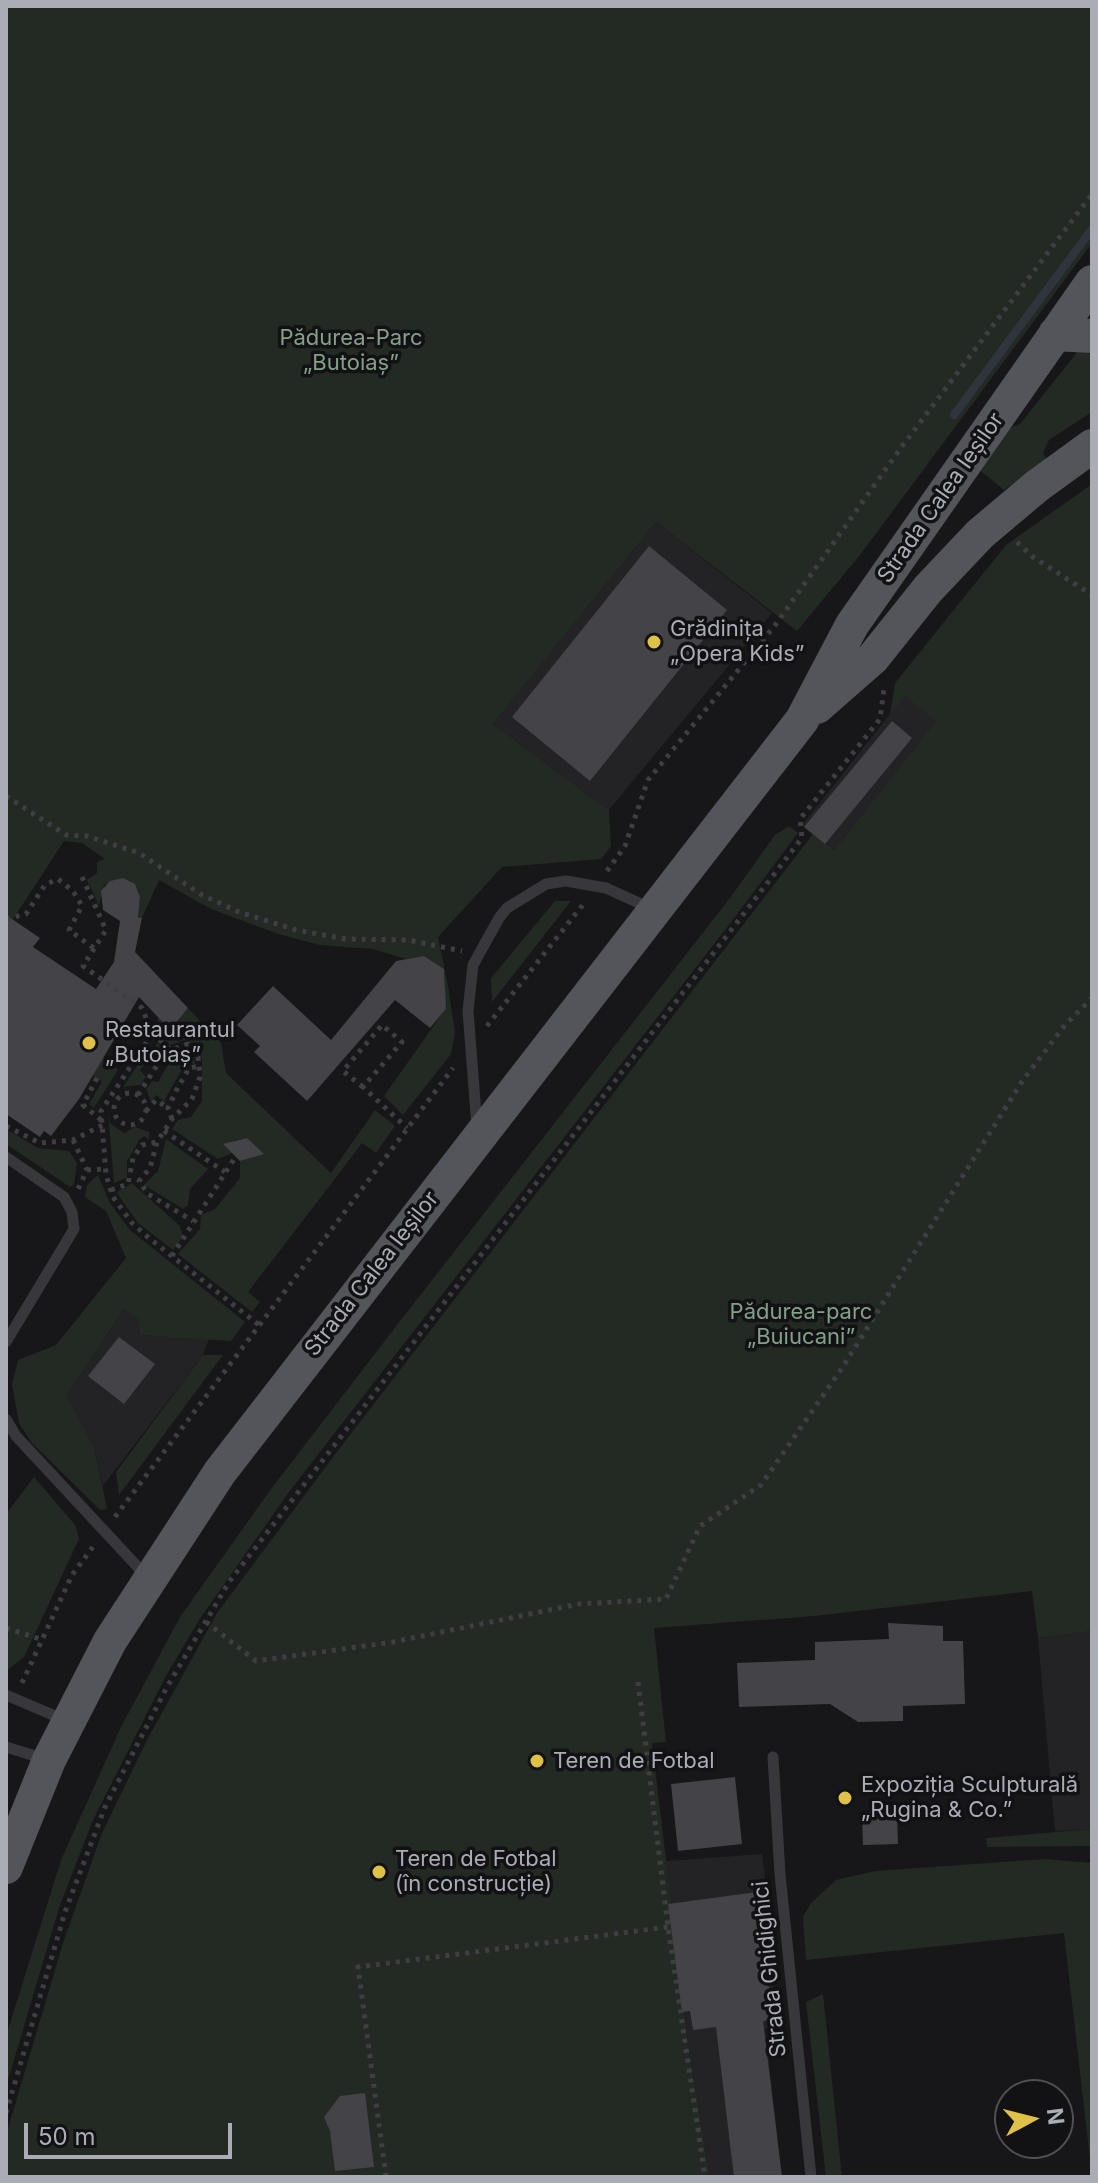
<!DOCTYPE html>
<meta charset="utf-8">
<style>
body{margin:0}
#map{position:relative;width:1098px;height:2183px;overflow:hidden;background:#171618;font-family:Inter,sans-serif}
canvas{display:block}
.frame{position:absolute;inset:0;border:8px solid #aaacb6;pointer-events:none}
.north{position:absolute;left:994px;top:2079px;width:80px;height:80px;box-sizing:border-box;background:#121113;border:2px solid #4f4f54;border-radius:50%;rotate:83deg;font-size:22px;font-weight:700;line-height:32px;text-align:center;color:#aaacb6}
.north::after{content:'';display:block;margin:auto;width:28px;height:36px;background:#dfc147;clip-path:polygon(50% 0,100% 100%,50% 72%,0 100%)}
.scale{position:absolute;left:24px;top:2123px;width:208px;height:36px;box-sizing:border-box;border:4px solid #aaacb6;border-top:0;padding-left:10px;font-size:24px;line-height:28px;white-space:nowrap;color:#aaacb6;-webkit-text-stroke:6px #121113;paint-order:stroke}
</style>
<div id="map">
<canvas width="1098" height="2183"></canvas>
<div class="frame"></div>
<div class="north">N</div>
<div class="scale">50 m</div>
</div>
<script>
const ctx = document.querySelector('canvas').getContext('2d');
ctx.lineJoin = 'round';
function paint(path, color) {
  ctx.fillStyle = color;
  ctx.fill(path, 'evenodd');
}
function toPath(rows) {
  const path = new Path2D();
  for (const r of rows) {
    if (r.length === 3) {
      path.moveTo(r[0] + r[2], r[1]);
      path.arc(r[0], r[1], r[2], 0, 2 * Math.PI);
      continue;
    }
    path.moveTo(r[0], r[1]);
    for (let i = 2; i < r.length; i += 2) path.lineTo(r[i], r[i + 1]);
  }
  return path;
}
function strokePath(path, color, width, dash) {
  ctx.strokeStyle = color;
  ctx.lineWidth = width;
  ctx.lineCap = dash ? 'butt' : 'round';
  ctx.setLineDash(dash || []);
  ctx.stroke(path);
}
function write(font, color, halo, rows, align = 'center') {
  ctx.font = font + ' Inter,sans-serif';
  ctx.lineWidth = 7;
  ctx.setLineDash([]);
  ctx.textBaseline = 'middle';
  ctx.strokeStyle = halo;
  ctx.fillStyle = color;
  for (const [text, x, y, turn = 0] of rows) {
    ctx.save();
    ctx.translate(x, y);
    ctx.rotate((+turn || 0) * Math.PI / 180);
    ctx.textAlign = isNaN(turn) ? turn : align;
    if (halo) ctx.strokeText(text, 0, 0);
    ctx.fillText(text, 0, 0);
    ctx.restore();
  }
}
paint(toPath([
 [656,522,772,613,609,810,493,724],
 [905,695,937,720,834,850,802,825],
 [125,1308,138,1319,140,1335,209,1339,203,1355,103,1486,94,1446,67,1396],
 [1092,1631,1092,1829,1055,1831,1038,1638],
 [762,1854,768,1900,761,1902,779,2027,765,2029,782,2177,710,2177,688,2044,666,1861]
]), '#232225');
paint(toPath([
 [6,6,1092,6,1092,243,860,555,797,631,656,522,493,724,609,810,611,846,601,859,502,867,438,937,448,986,455,1033,451,1054,403,1115,384,1096,447,1007,437,998,445,988,444,969,424,956,406,959,373,949,320,945,278,934,211,909,159,880,142,918,133,914,140,903,138,890,123,878,104,885,99,906,87,880,97,873,97,862,105,859,82,843,64,841,6,930],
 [1078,351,1092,354,1092,412,1049,440,1043,453,1047,460,1004,490,976,467,996,434,1020,424],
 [1092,484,1092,1631,1038,1638,1032,1591,814,1616,654,1628,666,1742,652,1743,688,2044,710,2177,6,2177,6,2135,63,1943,102,1833,147,1740,217,1613,333,1457,813,834,834,850,936,721,905,696,890,715,895,683,1006,545],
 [789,826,798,833,732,921,289,1492,201,1617,167,1674,93,1820,59,1908,6,2087,6,2036,61,1860,121,1727,180,1617,271,1489,397,1325,730,898,775,835],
 [555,901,571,901,492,1002,491,978],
 [188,1008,221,1043,226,1073,331,1173,375,1110,395,1126,376,1153,362,1143,334,1180,248,1292,260,1302,252,1312,178,1254,200,1229,201,1215,215,1209,240,1178,240,1161,253,1157,255,1146,247,1138,234,1141,232,1153,218,1159,172,1129,178,1120,191,1117,202,1101,202,1058,188,1039,170,1045,156,1030,158,1017,170,1030],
 [158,1043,171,1054,187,1048,194,1058,195,1064,186,1063,165,1099,166,1103,156,1095,151,1102,146,1089,152,1081,158,1082,169,1063,154,1053,140,1070,146,1077,140,1085,123,1087,148,1049,152,1051],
 [101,1056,118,1070,94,1108,89,1104,102,1082,90,1073],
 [108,1111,110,1123,124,1133,135,1127,149,1132,149,1140,145,1136,140,1139,127,1161,127,1178,114,1183],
 [6,1129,38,1148,69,1151,77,1163,74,1185,70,1187,6,1144],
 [166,1139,208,1169,190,1189,188,1205,183,1209,144,1185,158,1171],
 [98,1175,110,1203,130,1230,245,1322,231,1341,140,1335,138,1319,124,1309,67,1396,94,1446,107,1509,100,1510,31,1442,19,1423,12,1384,18,1360,56,1345,126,1258,106,1211,85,1197,87,1185],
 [132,1183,180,1226,183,1237,173,1250,138,1223,121,1199,117,1192],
 [203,1355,223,1355,119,1495,116,1472],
 [34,1477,76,1526,79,1539,24,1657,6,1671,6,1514],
 [1092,1829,1092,1846,987,1847,986,1838],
 [1045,1859,1092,1863,1092,2177,1064,1933,806,1960,803,1917,811,1903,836,1880,875,1871],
 [823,1994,842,2177,826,2177,806,2002]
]), '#232a24');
strokePath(toPath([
 [954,415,1092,229]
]), '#30353d', 8);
paint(toPath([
 [649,546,727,610,590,781,512,717],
 [892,721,912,738,825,844,804,827],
 [123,878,135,884,140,897,138,917,142,918,135,952,188,1008,170,1030,139,997,79,1099,51,1136,44,1131,40,1137,6,1114,6,915,40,938,33,947,96,989,114,962,120,921,103,910,101,891,110,881],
 [424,956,444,969,446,1009,430,1028,395,1000,307,1101,254,1052,260,1046,237,1025,273,986,331,1040,396,961],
 [247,1138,264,1154,240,1161,223,1144],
 [119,1337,155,1364,124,1404,88,1376],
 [888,1623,943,1626,943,1641,963,1641,965,1704,903,1706,903,1721,858,1722,830,1704,739,1707,737,1663,815,1660,815,1642,889,1639],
 [735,1777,742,1844,678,1851,671,1784],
 [897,1814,898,1844,863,1845,862,1815],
 [757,1892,773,2020,763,2021,782,2177,734,2177,716,2027,693,2030,690,2011,682,2012,668,1904],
 [365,2093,374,2167,335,2171,330,2131,324,2117,340,2096]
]), '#444348');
strokePath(toPath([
 [1017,542,1033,557,1092,595],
 [6,796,66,835,87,836,139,853,202,895,239,912,296,930,346,939,408,940,462,951],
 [607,871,625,846,648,780,776,624,900,449,1092,194],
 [82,877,106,930,83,966,142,1008,152,1033,171,1050,188,1044,198,1057,200,1077,192,1099,172,1119,157,1142,150,1168,139,1181,148,1194,193,1221],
 [6,919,26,914,45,885,58,879,73,891,82,906,69,930,95,949],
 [487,1026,585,902],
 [152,1034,101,1111,106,1175,113,1197,132,1223,149,1238,259,1325],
 [97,1078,83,1105,101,1120],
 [363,1087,343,1071,382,1025,402,1042,363,1087,407,1128],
 [130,1109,16],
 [138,1095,161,1059],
 [146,1111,156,1100,168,1108],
 [172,1119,168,1108,176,1091,189,1068,200,1066],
 [6,1126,40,1143,73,1140,103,1125],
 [164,1131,225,1172],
 [73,1140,87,1170,78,1189],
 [87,1170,106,1169],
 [111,1190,128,1184,133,1158,142,1145,156,1142],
 [172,1256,236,1156],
 [115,1517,453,1068],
 [206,1622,256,1661,393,1642,579,1604,666,1599,700,1526,761,1485,842,1368,1023,1080,1065,1025,1092,998],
 [6,1628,40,1639],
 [638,1682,668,1927,705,2177],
 [22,1683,72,1575,95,1544],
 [6,2113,65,1912,105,1807,167,1687,229,1582,802,838,800,819,880,719,884,689],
 [386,2177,358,1967,668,1927]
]), '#3e3f43', 5, [4, 6]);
strokePath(toPath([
 [477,1127,468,1011,473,965,499,918,507,908,546,884,566,881,606,888,652,909],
 [6,1157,64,1197,72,1212,74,1229,6,1342],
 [6,1419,16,1436,148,1578],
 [6,1695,67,1721],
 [6,1747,45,1759],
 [773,1757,780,1874,811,2177]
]), '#38383c', 11);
strokePath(toPath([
 [1055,334,1092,336],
 [817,707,873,658,928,589,980,534,1037,486,1092,446],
 [6,1867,49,1760,110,1641,220,1472,802,720,852,625,1092,282]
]), '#54555b', 34);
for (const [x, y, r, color] of [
 [654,642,8,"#dfc147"],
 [89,1043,8,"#dfc147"],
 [537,1761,8,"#dfc147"],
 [845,1798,8,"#dfc147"],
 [379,1872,8,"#dfc147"]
]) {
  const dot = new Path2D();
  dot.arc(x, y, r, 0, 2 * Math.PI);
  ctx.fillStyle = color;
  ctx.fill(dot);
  strokePath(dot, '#121113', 3);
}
write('22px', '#83a088', '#121113', [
 ["Pădurea-Parc",351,338],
 ["„Butoiaș”",351,363],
 ["Pădurea-parc",801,1312],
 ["„Buiucani”",801,1337]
]);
write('22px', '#aaacb6', '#121113', [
 ["Strada Calea Ieșilor",941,498,-55],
 ["Strada Calea Ieșilor",372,1274,-52],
 ["Strada Ghidighici",770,1969,-96]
]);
write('22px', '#aaacb6', '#121113', [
 ["Grădinița",670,629],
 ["„Opera Kids”",670,654],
 ["Restaurantul",105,1030],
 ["„Butoiaș”",105,1055],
 ["Teren de Fotbal",553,1761],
 ["Expoziția Sculpturală",861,1785],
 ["„Rugina & Co.”",861,1810],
 ["Teren de Fotbal",395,1859],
 ["(în construcție)",395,1884]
], 'left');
</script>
